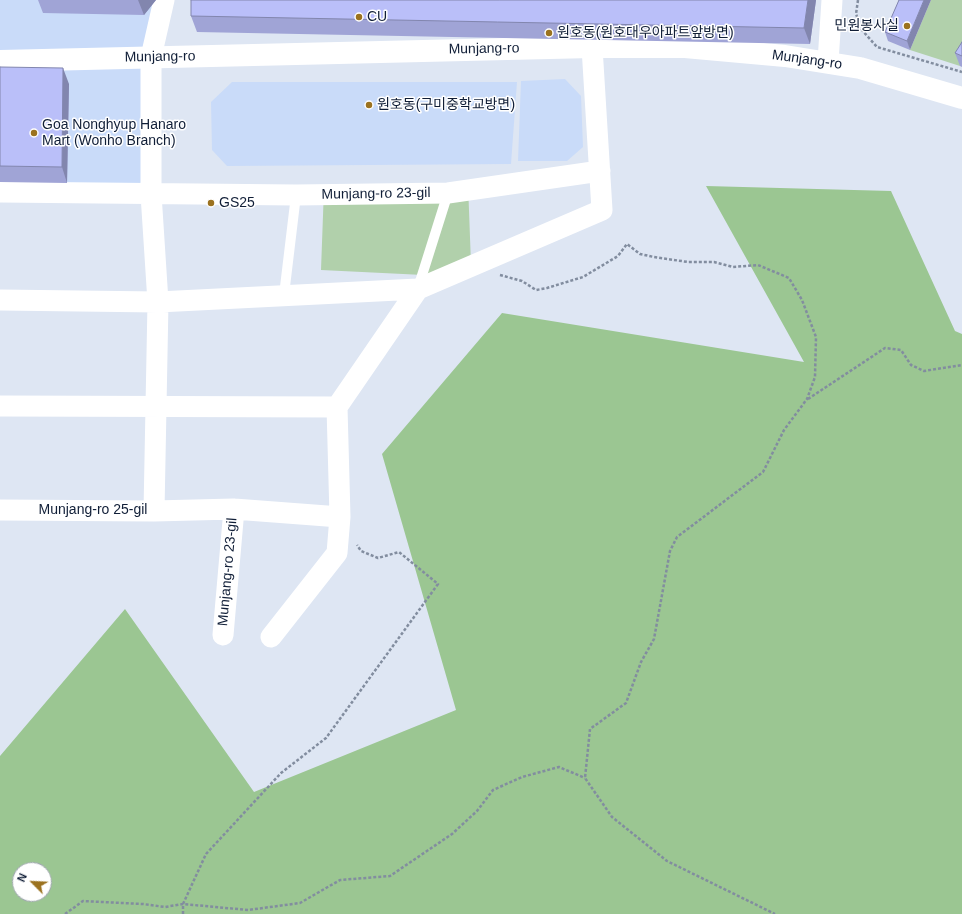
<!DOCTYPE html>
<meta charset="utf-8">
<style>
body{margin:0}
#map{position:relative;width:962px;height:914px;overflow:hidden;background:#dee6f3;font-family:Arial,sans-serif}
canvas{display:block}
.north{position:absolute;left:12px;top:862px;width:40px;height:40px;box-sizing:border-box;background:#fff;border:1px solid #9fa5af;border-radius:50%;rotate:294deg;font-size:11px;font-weight:700;line-height:16px;text-align:center;color:#101e37}
.north::after{content:'';display:block;margin:auto;width:14px;height:18px;background:#9b721f;clip-path:polygon(50% 0,100% 100%,50% 72%,0 100%)}
</style>
<div id="map">
<canvas width="962" height="914"></canvas>
<div class="north">N</div>
</div>
<script>
const ctx = document.querySelector('canvas').getContext('2d');
ctx.lineJoin = 'round';
function paint(path, color) {
  ctx.fillStyle = color;
  ctx.fill(path, 'evenodd');
}
function toPath(rows) {
  const path = new Path2D();
  for (const r of rows) {
    path.moveTo(r[0], r[1]);
    for (let i = 2; i < r.length; i += 2) path.lineTo(r[i], r[i + 1]);
  }
  return path;
}
function strokePath(path, color, width, dash) {
  ctx.strokeStyle = color;
  ctx.lineWidth = width;
  ctx.lineCap = dash ? 'butt' : 'round';
  ctx.setLineDash(dash || []);
  ctx.stroke(path);
}
function write(font, color, halo, rows, align = 'center') {
  ctx.font = font + ' Arial,"Noto Sans KR",sans-serif';
  ctx.lineWidth = 3;
  ctx.setLineDash([]);
  ctx.textBaseline = 'middle';
  ctx.strokeStyle = halo;
  ctx.fillStyle = color;
  for (const [text, x, y, turn = 0] of rows) {
    ctx.save();
    ctx.translate(x, y);
    ctx.rotate((+turn || 0) * Math.PI / 180);
    ctx.textAlign = isNaN(turn) ? turn : align;
    if (halo) ctx.strokeText(text, 0, 0);
    ctx.fillText(text, 0, 0);
    ctx.restore();
  }
}
paint(toPath([
 [0,0,164,0,151,194,0,192],
 [565,79,581,96,583,147,567,161,518,161,521,81],
 [232,82,517,82,511,164,227,166,212,150,211,102]
]), '#c9dbf9');
paint(toPath([
 [931,0,962,0,962,62,960,66,910,50],
 [468,184,471,264,444,276,321,270,324,188]
]), '#b1d0ab');
paint(toPath([
 [706,186,891,191,955,331,962,334,962,914,0,914,0,756,125,609,254,792,456,710,382,454,502,313,804,362],
 [20,870,44,870,44,894,20,894]
]), '#9bc692');
strokePath(toPath([
 [858,0,856,14,862,30,877,47,962,72],
 [500,275,522,281,536,290,547,288,583,277,618,256,627,244,640,254,654,257,688,262,714,262,733,267,758,265,789,278,802,300,816,337,815,377,807,399,784,430,763,472,677,537,670,551,654,639,641,662,626,703,590,729,585,778,612,817,667,861,775,914],
 [808,399,885,348,901,350,911,365,924,371,962,365],
 [65,914,83,901,143,904,165,907,183,904,248,910,300,903,340,880,390,876,452,834,477,811,493,790,522,777,559,767,585,778],
 [183,914,183,904,206,854,281,773,326,738,438,584,399,552,378,558,361,551,357,545]
]), '#828d9f', 2.5, [3, 2]);
strokePath(toPath([
 [418,288,448,193],
 [284,295,296,195]
]), '#fff', 10);
strokePath(toPath([
 [828,62,832,0],
 [0,192,296,195,448,193,600,171],
 [0,300,158,302,418,289,602,210,592,47],
 [0,406,337,407],
 [0,510,154,511,158,302,151,194,151,57,164,0],
 [154,511,234,509,340,517],
 [223,635,234,509],
 [271,637,337,553,340,517,337,407,418,289]
]), '#fff', 21);
strokePath(toPath([
 [0,61,592,47,685,47,785,56,860,68,962,98]
]), '#fff', 22);
paint(toPath([
 [38,0,156,0,144,15,43,13],
 [191,0,816,0,810,44,197,32,191,16],
 [899,0,910,50,888,41,885,32],
 [962,42,962,67,960,66,955,53],
 [0,67,69,84,67,183,0,182]
]), '#a0a4d6');
paint(toPath([
 [138,0,156,0,144,15],
 [808,0,816,0,810,44,804,28],
 [924,0,931,0,910,50,907,41],
 [63,68,69,84,67,183,62,167]
]), '#8286ae');
const building = toPath([
 [191,0,808,0,804,28,191,16,191,0],
 [899,0,924,0,907,41,885,32,899,0],
 [962,42,962,56,955,53,962,42],
 [0,67,63,68,62,167,0,166,0,67]
]);
paint(building, '#babff9');
strokePath(building, '#8286ae', 1);
for (const [x, y, r, color] of [
 [359,17,4,"#9b721f"],
 [907,26,4,"#9b721f"],
 [549,33,4,"#9b721f"],
 [369,105,4,"#9b721f"],
 [34,133,4,"#9b721f"],
 [211,203,4,"#9b721f"]
]) {
  const dot = new Path2D();
  dot.arc(x, y, r, 0, 2 * Math.PI);
  ctx.fillStyle = color;
  ctx.fill(dot);
  strokePath(dot, '#fff', 1.5);
}
write('14px', '#101e37', '#fff', [
 ["CU",367,17],
 ["민원봉사실",899,26,"right"],
 ["원호동(원호대우아파트앞방면)",557,33],
 ["원호동(구미중학교방면)",377,105],
 ["Goa Nonghyup Hanaro",42,125],
 ["Mart (Wonho Branch)",42,141],
 ["GS25",219,203]
], 'left');
write('14px', '#101e37', '#fff', [
 ["Munjang-ro",484,49,-1],
 ["Munjang-ro",160,57,-1],
 ["Munjang-ro",807,60,8],
 ["Munjang-ro 23-gil",376,194,-1],
 ["Munjang-ro 25-gil",93,510],
 ["Munjang-ro 23-gil",228,572,-85]
]);
</script>
